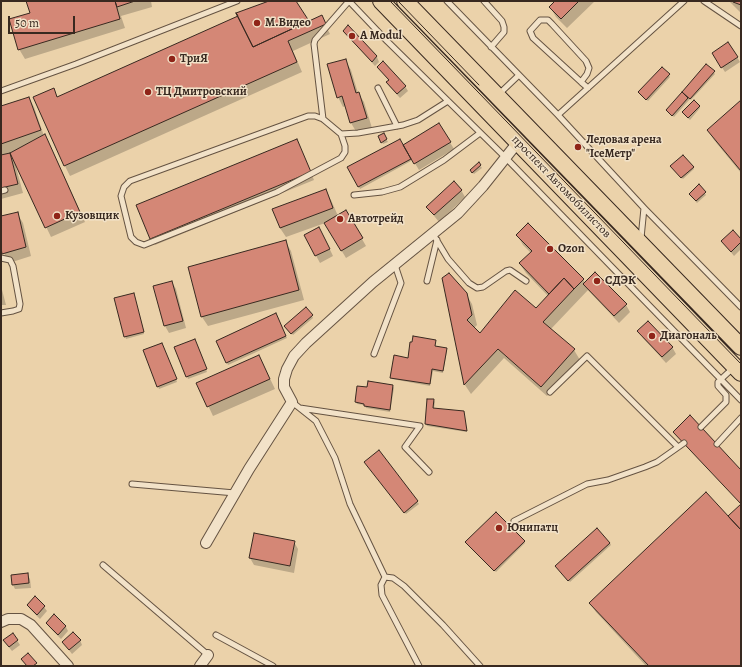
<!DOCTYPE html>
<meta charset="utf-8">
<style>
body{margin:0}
#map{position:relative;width:742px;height:667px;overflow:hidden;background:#ebd2aa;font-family:Alegreya,serif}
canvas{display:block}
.frame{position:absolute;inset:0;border:2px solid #382920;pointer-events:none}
.scale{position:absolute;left:8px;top:16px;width:67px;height:18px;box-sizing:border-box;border:2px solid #382920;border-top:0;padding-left:5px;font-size:12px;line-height:14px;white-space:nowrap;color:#382920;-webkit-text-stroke:3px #f2e2c8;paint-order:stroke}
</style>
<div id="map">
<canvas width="742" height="667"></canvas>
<div class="frame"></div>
<div class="scale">50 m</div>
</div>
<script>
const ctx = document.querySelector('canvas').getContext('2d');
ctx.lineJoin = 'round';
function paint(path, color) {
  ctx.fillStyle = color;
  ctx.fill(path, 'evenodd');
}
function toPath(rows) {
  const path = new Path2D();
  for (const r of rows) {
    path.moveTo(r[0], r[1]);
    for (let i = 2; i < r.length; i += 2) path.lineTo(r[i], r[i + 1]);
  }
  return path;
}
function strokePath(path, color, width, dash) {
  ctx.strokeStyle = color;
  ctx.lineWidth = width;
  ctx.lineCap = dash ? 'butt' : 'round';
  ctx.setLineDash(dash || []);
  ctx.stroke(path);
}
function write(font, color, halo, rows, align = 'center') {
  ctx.font = font + ' Alegreya,serif';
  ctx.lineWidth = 3;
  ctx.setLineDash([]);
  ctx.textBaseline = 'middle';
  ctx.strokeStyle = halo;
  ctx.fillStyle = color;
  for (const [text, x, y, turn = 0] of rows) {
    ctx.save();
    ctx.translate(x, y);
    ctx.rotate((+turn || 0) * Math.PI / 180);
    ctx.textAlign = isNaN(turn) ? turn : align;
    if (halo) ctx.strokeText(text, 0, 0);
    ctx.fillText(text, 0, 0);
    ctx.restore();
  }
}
paint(toPath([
 [27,1,151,1,152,7,121,16,125,28,25,59,19,49,31,13],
 [272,1,295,1,309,22,321,17,330,34,293,51,302,72,70,176,65,166,34,98,53,89,58,98],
 [557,1,595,1,567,28,556,17,550,7],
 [729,1,741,1,741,13],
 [348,27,377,57,379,62,375,66,347,35,344,31],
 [737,57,740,62,725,72,716,58],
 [345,60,351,70,358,93,364,102,372,128,357,133,351,123,346,106,343,107,338,97],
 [707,66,715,74,691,100,690,99,674,117,667,110],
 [378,67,405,86,408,91,400,98,390,87,387,83,389,81],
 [662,68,670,77,648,101,639,93],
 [29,98,34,107,44,136,50,145,85,222,51,237,17,166,16,167,23,193,1,199,1,107],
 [741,102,741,173,714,140,708,130],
 [699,106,700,108,690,120,683,113],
 [439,124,454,149,419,170,407,150,405,150,411,161,360,189,349,168,403,146],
 [383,134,388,142,383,144,379,136],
 [297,140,314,180,155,245,150,238],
 [479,164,482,168,474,174,472,172],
 [693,167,694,169,683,179,672,168],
 [699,186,706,195,697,203,691,196],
 [326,190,331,200,338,216,346,211,366,246,346,258,325,223,286,237,280,228],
 [461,190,465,197,439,222,427,207],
 [17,213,23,223,31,256,9,263,3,251,1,252,1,217],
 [305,235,323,235,333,256,320,263],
 [517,235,583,279,585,283,595,273,626,305,630,312,619,323,588,290,550,330,574,350,580,360,547,396,504,358,471,394,465,385,443,278,466,294,472,304,477,325,474,328,480,334,536,310,548,296,526,273,520,264,531,253,523,245],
 [285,241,291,251,304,300,208,326,202,317,189,268],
 [722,241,741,241,741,249,734,256],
 [172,282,176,289,186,328,169,333,165,326],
 [1,286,6,305,1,305],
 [133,295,144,334,126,339,115,299],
 [276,315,287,338,228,365,217,342],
 [312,316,313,318,293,335,287,328],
 [639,331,672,347,676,354,666,363,643,338],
 [435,341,435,347,446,349,447,351,443,373,433,371,430,386,392,379,391,377],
 [195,342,207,372,188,379,176,347],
 [163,346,177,382,159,389,144,351],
 [259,356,275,389,213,416,198,384],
 [393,386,394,388,390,412,366,408,365,405,357,404,356,402,368,388],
 [428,400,434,400,435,402,434,409,464,414,467,432,427,426,426,424],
 [379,452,419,504,406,514,367,464],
 [741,505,741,666,646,666,596,612,590,603,731,520],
 [524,541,525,543,496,572,468,544],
 [294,542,298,549,294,573,254,565,250,558],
 [610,543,611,545,570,582,558,568],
 [27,574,30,579,31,588,15,589,13,585],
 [35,598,44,607,47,611,40,619,30,609,28,605],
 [54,616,66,627,68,631,61,639,50,628,47,624],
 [13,634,20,645,12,651,4,641],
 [80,640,82,645,72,654,63,642]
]), '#0003');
const building = toPath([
 [26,1,115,1,120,19,18,50,9,19,30,13,26,1],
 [115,1,135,1,117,7,115,1],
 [269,1,296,1,309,21,253,47,236,13,269,1],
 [555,1,579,1,561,19,549,7,555,1],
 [732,1,741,1,741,5,733,2,732,1],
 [236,13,253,47,322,15,326,24,288,41,297,62,64,166,33,97,54,88,57,97,238,16,236,13],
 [348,25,377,56,372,62,343,31,348,25],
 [728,42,738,57,721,68,712,53,728,42],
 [346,59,356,93,359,92,367,118,350,123,342,96,337,98,327,64,346,59],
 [383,61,406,86,397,94,386,82,389,80,377,67,383,61],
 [706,64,715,71,690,99,682,92,706,64],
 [662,67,670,74,646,100,638,92,662,67],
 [682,92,688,98,672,116,666,110,682,92],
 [29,97,41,130,1,144,1,106,29,97],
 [694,100,700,106,688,118,682,112,694,100],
 [741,100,741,171,707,130,741,100],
 [439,123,451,142,414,164,403,145,439,123],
 [384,133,387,139,381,143,378,136,384,133],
 [45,134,80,212,45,228,10,153,45,134],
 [297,139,311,172,150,239,136,205,297,139],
 [400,139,411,159,358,187,347,167,400,139],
 [10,153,18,184,1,188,1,155,10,153],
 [683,155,694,167,681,178,670,166,683,155],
 [479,162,481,165,472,173,470,170,479,162],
 [454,181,462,190,434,215,426,207,454,181],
 [699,184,706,192,696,201,689,194,699,184],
 [326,189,333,208,280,228,272,209,326,189],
 [346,210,363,238,341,251,324,223,346,210],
 [18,212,26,247,2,254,1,248,1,216,18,212],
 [528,223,584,279,574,289,564,278,549,294,519,263,532,251,516,235,528,223],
 [319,227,330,249,315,256,304,235,319,227],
 [733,230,741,239,741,242,731,252,721,241,733,230],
 [286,240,299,290,201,317,188,267,286,240],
 [595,272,627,304,614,316,583,284,595,272],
 [449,273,467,293,472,315,467,320,480,333,515,290,536,308,564,278,574,289,543,322,575,349,541,387,498,349,464,385,442,278,449,273],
 [172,281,183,321,164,326,153,286,172,281],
 [134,293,144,332,124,337,114,298,134,293],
 [306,307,313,315,291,334,284,326,306,307],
 [276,313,286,336,226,363,216,341,276,313],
 [648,321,673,347,662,357,637,331,648,321],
 [413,336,436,340,435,346,447,348,443,371,432,369,430,384,390,378,394,355,408,358,410,342,412,342,413,336],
 [195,339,207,369,186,377,174,347,195,339],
 [162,343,177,379,157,387,143,350,162,343],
 [259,355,270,379,207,407,196,383,259,355],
 [368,381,393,385,390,410,364,406,364,404,355,402,357,386,367,387,368,381],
 [427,399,434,399,433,408,464,411,467,431,425,424,427,399],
 [690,415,741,470,741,530,728,516,741,504,673,432,690,415],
 [379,450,418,501,404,513,364,462,379,450],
 [706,492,741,530,741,666,649,666,589,603,706,492],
 [496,512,525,541,494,571,465,542,496,512],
 [597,528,610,543,568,581,555,566,597,528],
 [254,533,295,541,290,566,249,558,254,533],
 [28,573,29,583,12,585,11,575,28,573],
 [35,596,45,606,37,615,27,605,35,596],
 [54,614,66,626,58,635,46,623,54,614],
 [73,632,81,640,69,650,62,642,73,632],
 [13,633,18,640,9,647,3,640,13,633],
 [28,653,37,663,33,666,27,666,21,659,28,653]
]);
paint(building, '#d48776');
strokePath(building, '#382920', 1);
const service = toPath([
 [349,1,387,41,505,157,741,400],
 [447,1,558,115,684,1],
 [484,1,502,21,504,27,504,32,491,47],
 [704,1,741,26],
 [581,82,587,74,589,68,586,61,552,24,548,20,540,20,530,31,533,38,581,82,588,88],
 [378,88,397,126],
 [1,91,76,64,237,1],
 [499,94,519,75],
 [558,115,644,208,641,238],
 [323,119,314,44,315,40,349,1],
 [341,134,345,146,345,152,341,158,277,192,144,245,136,242,131,237,121,196,124,187,130,181,308,116,315,116,323,119,341,134,358,133,403,125,418,120,448,101],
 [1,191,5,190],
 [354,195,382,192,400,187,444,160,480,133],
 [644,208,741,307],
 [433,234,448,259,469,283,477,288,483,287,506,271,510,270,526,281],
 [1,258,10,260,13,266,20,304,19,309,13,311,1,313],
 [427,281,437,240],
 [374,354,401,283,395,265],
 [550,392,587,356,678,447],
 [292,402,316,421,335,458,350,504,385,577,393,578,404,586,443,625,480,666],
 [300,408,420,426,405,447,429,472],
 [701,427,726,402,726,395,718,386,718,382,733,368],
 [717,444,741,418],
 [132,484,235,493],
 [514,521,587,484,608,480,645,467,657,462,684,443],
 [103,565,208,655],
 [385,577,381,585,382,595,419,666],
 [216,635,273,666]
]);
const minor = toPath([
 [206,543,249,469,292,402,284,387,284,379,287,369,294,356,306,343,373,282,458,213,483,186,518,142],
 [1,622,8,619,21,619,31,625,68,666],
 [200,666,208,655]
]);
const primary = toPath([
 [381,1,741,373],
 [405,1,741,347]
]);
strokePath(service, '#655342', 7);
strokePath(minor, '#655342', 12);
strokePath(primary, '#382920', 18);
strokePath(service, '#f2e2c8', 5);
strokePath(minor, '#f2e2c8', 10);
strokePath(primary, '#ebd2aa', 16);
strokePath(toPath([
 [390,1,741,364],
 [398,1,479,85]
]), '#382920', 1);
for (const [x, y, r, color] of [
 [257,23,4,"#8f2418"],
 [352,36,4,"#8f2418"],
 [172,59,4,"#8f2418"],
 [148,92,4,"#8f2418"],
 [578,147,4,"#8f2418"],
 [57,216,4,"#8f2418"],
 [340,219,4,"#8f2418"],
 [550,249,4,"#8f2418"],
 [597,281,4,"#8f2418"],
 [652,336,4,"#8f2418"],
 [499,528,4,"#8f2418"]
]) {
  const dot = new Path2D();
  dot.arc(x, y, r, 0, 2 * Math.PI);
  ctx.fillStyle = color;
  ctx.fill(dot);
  strokePath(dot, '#f2e2c8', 1.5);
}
write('bold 12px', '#382920', '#f2e2c8', [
 ["М.Видео",265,23],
 ["A Modul",360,36],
 ["ТриЯ",180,59],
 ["ТЦ Дмитровский",156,92],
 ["Ледовая арена",586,140],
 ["\"IceМетр\"",586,154],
 ["Кузовщик",65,216],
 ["Автотрейд",348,219],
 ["Ozon",558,249],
 ["СДЭК",605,281],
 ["Диагональ",660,336],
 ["Юнипатц",507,528]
], 'left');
write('12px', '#382920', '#f2e2c8', [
 ["проспект Автомобилистов",561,187,46]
]);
</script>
